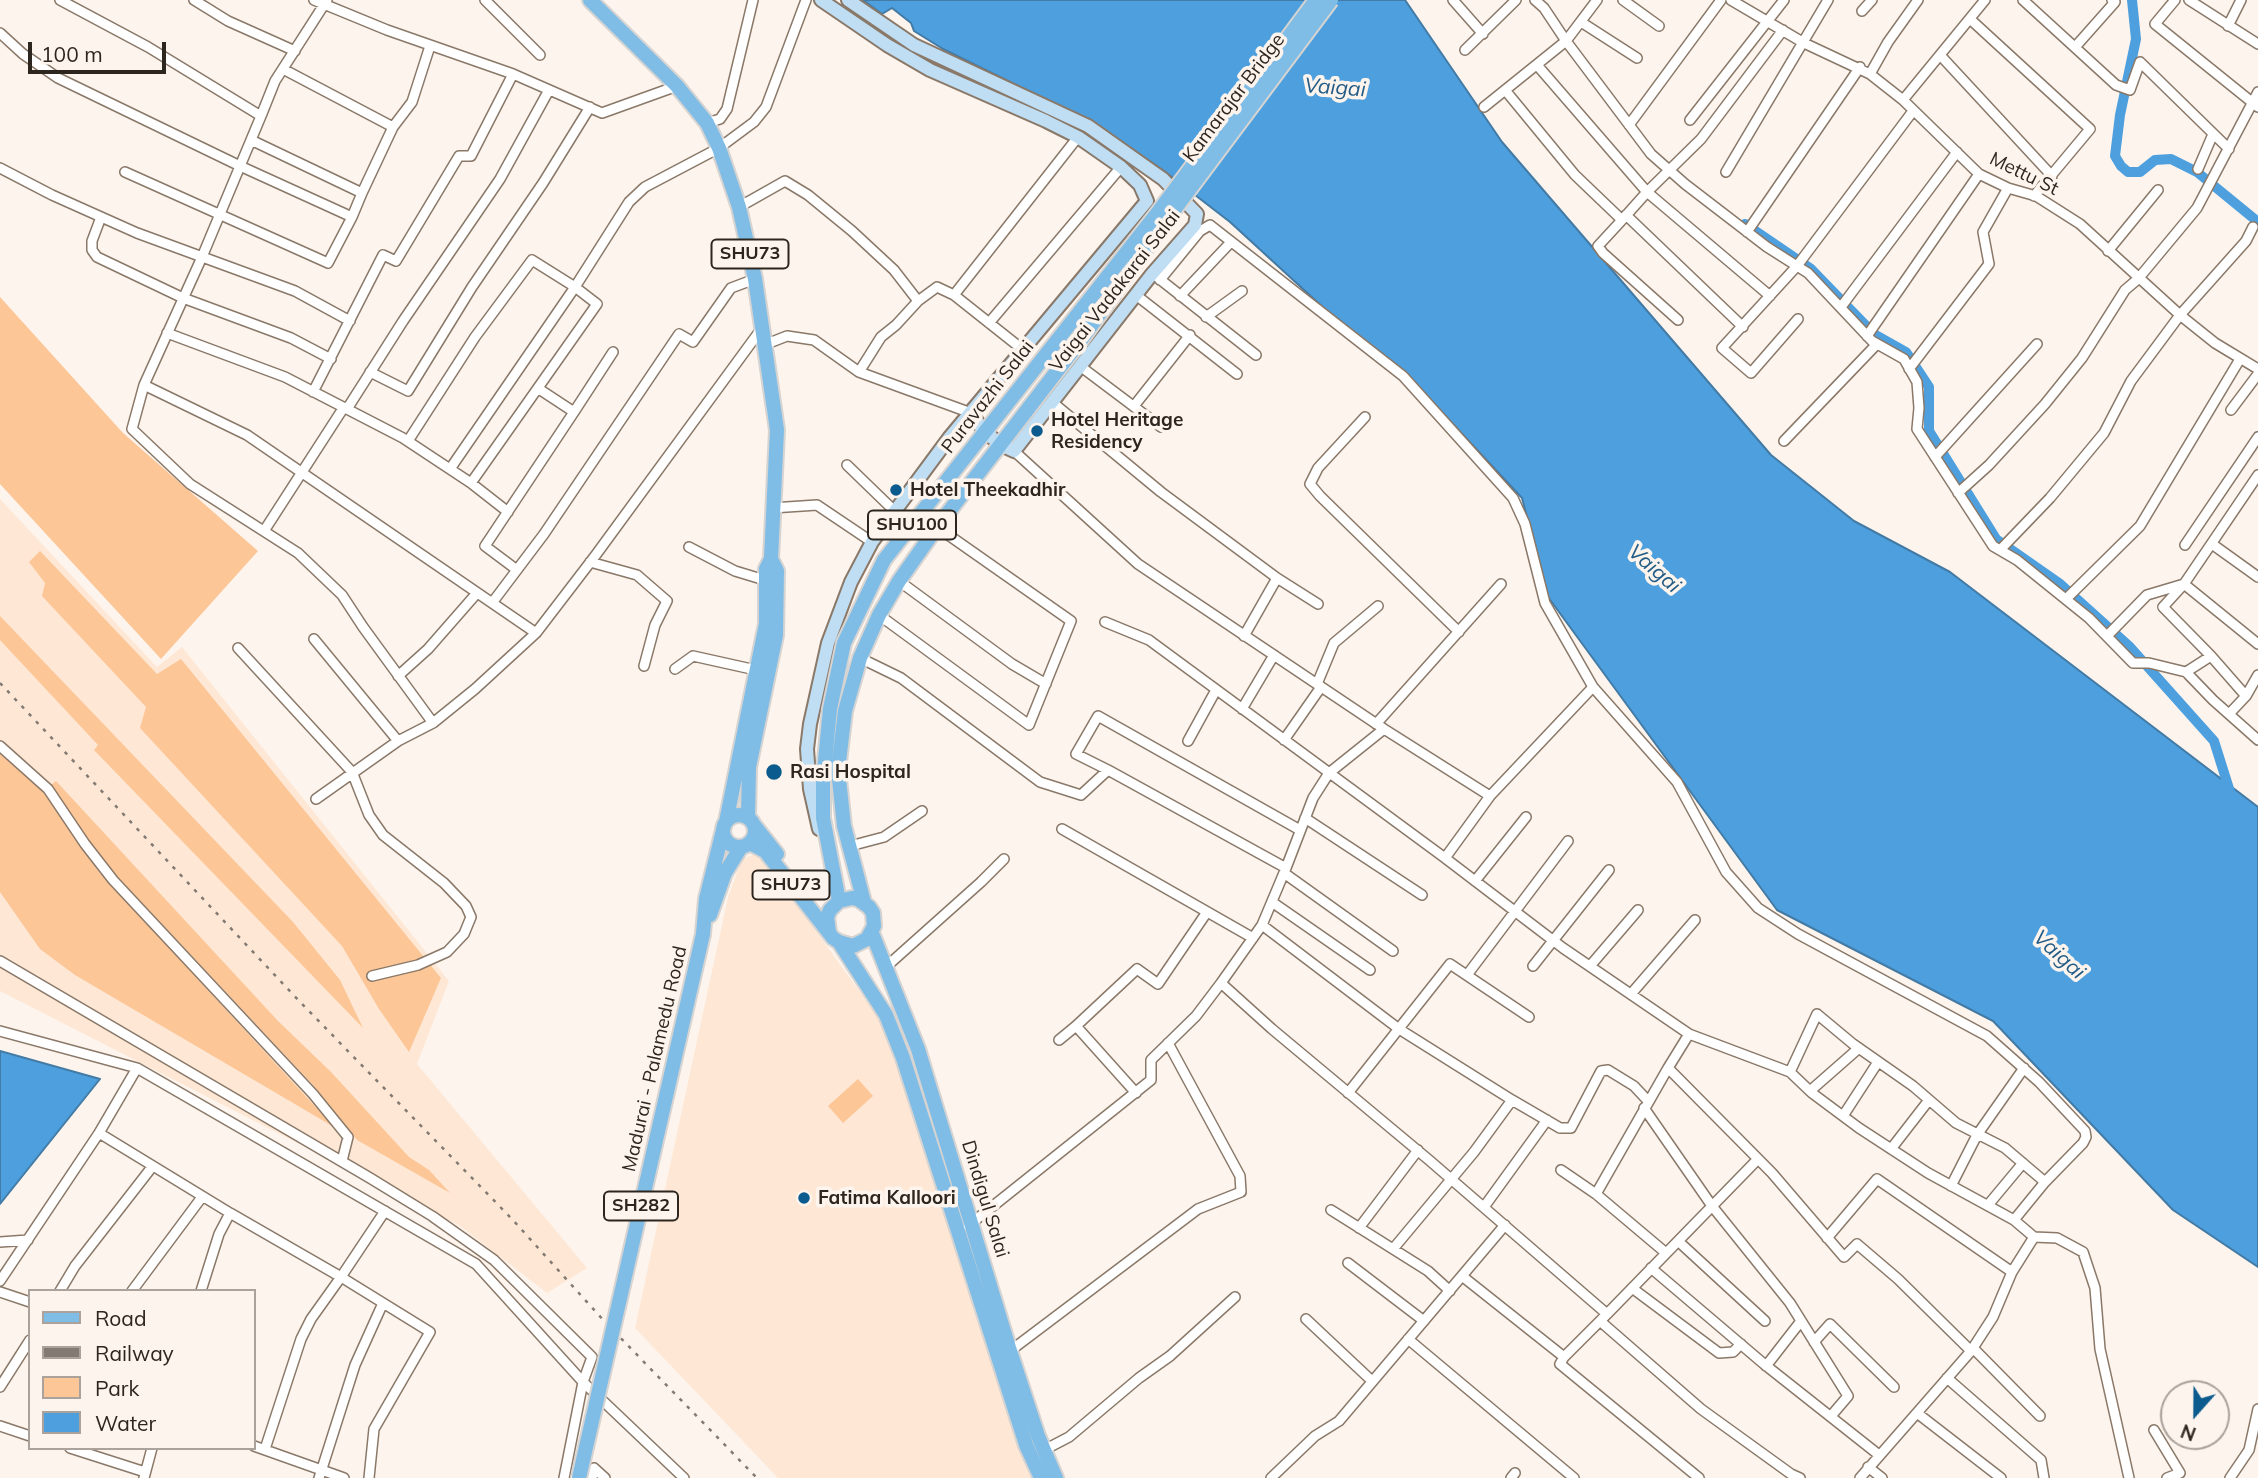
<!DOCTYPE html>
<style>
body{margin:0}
#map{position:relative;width:2258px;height:1478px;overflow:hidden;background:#fdf4ed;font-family:Mulish,sans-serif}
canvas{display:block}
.legend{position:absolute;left:28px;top:1289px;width:228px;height:161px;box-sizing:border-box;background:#fdf4ed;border:2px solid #aaa29b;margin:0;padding:9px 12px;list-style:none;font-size:21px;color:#2d261f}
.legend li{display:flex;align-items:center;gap:14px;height:35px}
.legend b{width:35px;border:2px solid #aaa29b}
.north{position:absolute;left:2160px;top:1380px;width:70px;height:70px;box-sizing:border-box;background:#fdf4ed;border:2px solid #aaa29b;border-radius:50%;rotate:201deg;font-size:19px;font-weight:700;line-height:28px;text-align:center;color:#2d261f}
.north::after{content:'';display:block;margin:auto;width:24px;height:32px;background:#0b5b8e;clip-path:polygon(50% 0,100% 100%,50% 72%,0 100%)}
.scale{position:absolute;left:28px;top:42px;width:138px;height:32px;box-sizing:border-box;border:4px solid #2d261f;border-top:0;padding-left:9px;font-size:21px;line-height:24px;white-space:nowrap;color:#2d261f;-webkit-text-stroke:5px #fdf4ed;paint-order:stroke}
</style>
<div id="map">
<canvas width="2258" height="1478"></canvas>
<ul class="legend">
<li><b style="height:9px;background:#7fbce6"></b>Road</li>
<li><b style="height:9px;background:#827a73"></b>Railway</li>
<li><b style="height:19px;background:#fcc697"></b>Park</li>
<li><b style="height:19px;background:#4d9fde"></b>Water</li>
</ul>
<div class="north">N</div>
<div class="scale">100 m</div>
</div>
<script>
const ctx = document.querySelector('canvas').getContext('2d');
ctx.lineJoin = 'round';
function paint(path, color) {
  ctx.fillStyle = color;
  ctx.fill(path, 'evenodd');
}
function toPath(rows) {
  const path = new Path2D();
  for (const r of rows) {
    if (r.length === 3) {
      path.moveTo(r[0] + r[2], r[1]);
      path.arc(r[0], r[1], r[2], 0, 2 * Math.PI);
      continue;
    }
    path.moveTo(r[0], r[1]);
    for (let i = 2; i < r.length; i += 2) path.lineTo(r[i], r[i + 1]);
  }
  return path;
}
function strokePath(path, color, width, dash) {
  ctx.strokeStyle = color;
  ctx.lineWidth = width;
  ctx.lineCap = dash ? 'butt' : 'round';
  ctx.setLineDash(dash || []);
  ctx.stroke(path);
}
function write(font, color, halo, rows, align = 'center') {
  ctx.font = font + ' Mulish,sans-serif';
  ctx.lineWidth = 7;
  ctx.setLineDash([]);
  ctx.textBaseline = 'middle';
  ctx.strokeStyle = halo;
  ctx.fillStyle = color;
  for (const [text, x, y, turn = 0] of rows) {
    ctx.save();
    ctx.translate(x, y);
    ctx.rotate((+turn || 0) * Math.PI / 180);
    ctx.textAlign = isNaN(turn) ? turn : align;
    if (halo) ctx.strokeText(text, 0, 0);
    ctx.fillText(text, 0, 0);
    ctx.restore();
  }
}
paint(toPath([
 [0,499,157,667,182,647,449,981,417,1064,587,1268,547,1293,460,1226,0,991],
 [759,852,883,1024,901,1068,1035,1478,778,1478,635,1328,728,897,742,859]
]), '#fee8d5');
paint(toPath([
 [0,297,123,433,258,551,161,659,0,484],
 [40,551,157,674,181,659,441,978,409,1052,379,1009,342,946,140,728,146,707,42,596,45,583,29,562],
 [0,616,293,922,340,980,363,1028,94,750,98,745,0,640],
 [0,750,49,797,99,872,334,1127,75,975,40,949,0,892],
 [56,781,278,1021,331,1072,409,1157,429,1170,450,1193,357,1140,313,1085,118,877,87,838,51,785],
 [858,1079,873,1096,843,1123,828,1106]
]), '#fcc697');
const water = toPath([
 [863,0,1405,0,1502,142,1771,455,1854,521,1950,572,2258,807,2258,1267,2173,1210,1993,1021,1777,910,1548,597,1522,498,1403,371,1352,334,1230,222,1164,171,1093,123,943,49,914,31,911,23,892,8,882,14,863,0],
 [0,1051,100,1079,0,1204,0,1051]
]);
paint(water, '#4d9fde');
strokePath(water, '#437ba5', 2);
strokePath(toPath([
 [2132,0,2136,39,2120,115,2115,156,2121,166,2128,172,2140,172,2155,160,2171,159,2197,172,2258,222],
 [1745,224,1811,269,1874,334,1906,352,1929,387,1929,431,1996,539,2059,583,2130,647,2214,741,2231,795]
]), '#4d9fde', 10);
const street = toPath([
 [60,0,148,47,261,116,202,257,144,385,132,429,190,484,298,553,342,595,363,627,433,723],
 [194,0,228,21,295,51],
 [314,0,387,30,513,74],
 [485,0,540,55],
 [1453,0,1483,34],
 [1535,0,1544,8,1566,41,1651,154,1685,184,1767,247,1808,273,1872,341,1904,359,1917,382,1919,408,1917,429,1993,546,2017,560,2089,618,2133,663,2149,663,2186,672,2211,656,2246,696,2258,675],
 [1623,0,1659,26],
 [1731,0,1804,43,1870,74,1903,100,1979,174,2008,188,2036,196,2080,224,2180,315,2215,343,2258,369],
 [2023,0,2116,85,2130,90,2140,62,2229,149],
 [2175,0,2155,24,2258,107],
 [2189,0,2258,44],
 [1862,11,1872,0],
 [1970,19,2090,129,2034,196],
 [1581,22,1637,58],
 [2228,26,2241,0],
 [0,33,23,54,58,78,240,166,352,217,362,193],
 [2076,46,2115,2,2112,0],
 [1465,50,1516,0],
 [1940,55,2052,176],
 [1537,65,1647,192,1701,139,1783,30],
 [283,69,393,127,412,102,430,46],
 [1870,74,1888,42,1918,0],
 [1505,90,1575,175,1622,220,1647,192,1770,296],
 [1903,100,1985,0],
 [1484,107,1566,41,1597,0],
 [261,116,275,81,327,0],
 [1690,120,1784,0],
 [707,123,720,119,727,109,753,0],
 [1629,125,1721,0],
 [251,140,362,193,393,127],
 [0,168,52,195,137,233,295,291,350,321],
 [2198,169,2213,134],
 [125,172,328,263,352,217],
 [1726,172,1828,0],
 [739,207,785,181,808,195,852,231,894,270,918,301],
 [1626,215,1743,327],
 [101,217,92,241,92,250,97,257,183,298,291,338,331,359],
 [1622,220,1598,246,1603,253,1678,320],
 [1747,232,1860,67],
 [2108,251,2158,190],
 [1157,277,1256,355],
 [1160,280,1200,231,1210,225,1403,376,1513,498,1525,524,1545,603,1593,687],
 [954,295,1078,137],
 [1136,295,1237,374],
 [1180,296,1231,242],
 [1841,307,1957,152],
 [1206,317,1242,291],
 [1798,319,1751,373,1722,348,1797,266,1913,111],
 [989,323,1121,167],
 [167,333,285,377,403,438,471,483,508,512],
 [1867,336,1979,174],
 [764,345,787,336,814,340,859,372,971,413],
 [1080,366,1161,427],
 [1909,369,1989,264,1983,232,2008,188],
 [370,372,408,391,472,287,543,183,590,107],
 [859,372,881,337,896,325,918,301,937,287,954,295,1022,349],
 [144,385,247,435,536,633],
 [313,392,383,255,396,261,459,156,471,156,513,74,602,113,677,86],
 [1052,402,1161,492,1277,578,1318,604],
 [1134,406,1190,335],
 [347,409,403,321,500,179,549,90],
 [2231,410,2258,374],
 [574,412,613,352],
 [1365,417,1318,468,1310,484,1320,496,1459,632],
 [408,441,475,337,532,260,575,287,597,304,471,483],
 [1784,441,1877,344],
 [1014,451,1138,564,1384,729,1490,796,1445,858,1563,948,1689,1034,1790,1072,1817,1014,1853,1044,1913,1086,1956,1123,2005,1148,2045,1182,2014,1220,2034,1237,2012,1272,1993,1317,1971,1351,1860,1478],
 [1935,457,2037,344],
 [847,465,911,527],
 [450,469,575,287,629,202,645,187,719,148,754,122,766,107,806,0],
 [1958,493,1989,465,2045,404,2082,358,2125,290,2138,279,2197,208,2258,92],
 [772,508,817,505,872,542],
 [264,531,344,407],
 [2212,544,2258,577],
 [2185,545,2258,437],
 [689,547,735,571,768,581],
 [2000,550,2050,498,2104,433,2131,381,2180,315,2246,241,2253,227],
 [590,562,637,575,667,601,655,625,644,666],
 [517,570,485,546,574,412,539,389],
 [899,581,1012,664,1046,684],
 [2066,599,2140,526,2240,359],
 [492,603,544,534,679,334,693,342,731,288,755,279],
 [879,615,1029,725,1071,621,937,527],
 [1105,622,1149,640,1445,858],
 [2108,635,2147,595,2184,584,2258,644],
 [1244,636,1277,578],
 [314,639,398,741],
 [238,648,352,772,369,815,383,835,444,883,466,906,471,917,464,934,447,952,418,965,372,976],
 [2211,656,2163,607,2184,584,2258,475],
 [860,658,901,678,1040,782,1081,795,1108,770,1286,868,1262,925,1221,983,1272,1029,1429,1160,1607,1314,1600,1321,1701,1409,1791,1474,1800,1478],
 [675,669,693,656,756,670],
 [2186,672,2213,700,2258,740],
 [398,676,428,649,477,593],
 [1317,684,1334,643,1378,606],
 [1242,709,1274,655],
 [2229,714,2246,696],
 [1376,724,1501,584],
 [1284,740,1321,687],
 [1188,741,1216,690],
 [0,746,48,789,85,844,113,880,313,1094,348,1137,342,1161],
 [1108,770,1076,754,1098,716,1300,830],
 [1490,796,1593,687,1677,782,1726,872,1758,908,1798,934,1987,1036,2039,1082,2085,1131,2086,1137,2083,1143,2045,1182],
 [316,799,398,741,433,723,475,689,536,633,595,556,762,328],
 [1305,818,1422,895],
 [1062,829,1253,938],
 [850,846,884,837,922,811],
 [1286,868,1313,798,1329,773,1384,729],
 [1284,873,1393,951],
 [1475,881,1526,817],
 [1272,902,1370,970],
 [1262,925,1399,1029,1512,1100],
 [0,961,370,1178,432,1216,494,1260,592,1357,583,1382,564,1478],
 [887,966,981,882,1004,859],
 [1533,966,1609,870],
 [1590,966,1638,910],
 [1467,975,1568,841],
 [1631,994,1695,920],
 [1076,1026,1137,969,1158,984,1207,912],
 [0,1031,137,1068,476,1264,583,1382,684,1478],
 [1689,1034,1668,1068,1772,1173,1844,1257,1857,1244,1898,1279,1971,1351],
 [1059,1040,1076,1026,1136,1093],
 [1790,1072,1812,1093,1859,1128,1928,1173,2014,1220],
 [1810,1091,1859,1048],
 [1348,1093,1450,964,1529,1017],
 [1644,1108,1712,1206,1790,1303,1848,1396,1831,1416],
 [1843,1116,1878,1062],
 [99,1133,137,1068],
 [1891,1149,1929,1100],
 [1561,1170,1596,1194,1666,1253],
 [1951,1186,1977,1135,2024,1068],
 [1596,1194,1668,1068],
 [1988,1205,2023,1163],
 [1484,1207,1547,1120],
 [1331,1210,1428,1271,1450,1291],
 [968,1226,1151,1080,1151,1060,1196,1016,1221,983],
 [1359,1228,1418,1150],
 [2034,1237,2057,1238,2083,1252,2095,1288,2100,1349,2129,1478],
 [1827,1238,1877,1179,2012,1272],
 [1678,1241,1765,1321],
 [0,1242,28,1240],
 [1393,1249,1474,1152,1512,1100,1560,1128,1571,1128,1601,1071,1608,1070,1634,1086,1648,1101],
 [1348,1263,1424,1321],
 [1651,1268,1764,1364,1879,1455],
 [1462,1276,1564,1357,1600,1321],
 [0,1281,99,1133,230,1213],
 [1632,1288,1719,1353,1733,1352,1741,1344],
 [60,1291,75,1266,152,1167],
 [132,1291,202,1197],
 [201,1291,219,1234,230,1213,341,1277,385,1211],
 [0,1292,30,1302],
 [1607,1314,1758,1159],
 [1306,1319,1372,1381],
 [1408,1339,1574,1478],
 [1814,1342,1830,1324,1894,1387],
 [1973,1348,2040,1416],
 [1010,1351,1198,1209,1241,1192,1240,1176,1168,1043],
 [1564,1357,1560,1364,1699,1478],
 [1766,1366,1801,1321],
 [1947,1378,2041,1460,2044,1478],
 [0,1387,30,1340],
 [1917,1413,2001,1478],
 [0,1426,30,1436],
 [2154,1430,2180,1473,2167,1478],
 [254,1446,344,1478],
 [70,1448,145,1472],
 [265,1449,301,1339,311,1319,341,1277,430,1332,374,1429,369,1478],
 [1044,1450,1069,1437,1139,1378,1170,1356,1235,1297],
 [1868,1467,1882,1478],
 [144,1478,152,1448],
 [319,1478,355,1365,383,1303],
 [592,1478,594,1468,605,1478],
 [1271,1478,1315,1436,1339,1421,1505,1225],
 [1511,1478,1515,1473],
 [2230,1478,2249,1450,2258,1409]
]);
const secondary = toPath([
 [848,0,914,45,1088,126,1163,179,1197,214,1195,225,1152,274,1014,451,1001,445,984,431,971,413],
 [819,829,810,789,807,749,810,724,828,643,851,582,872,542,949,438,1147,201,1140,185,1121,167,1078,137,1046,121,930,70,887,45,821,0]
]);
const primary = toPath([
 [590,0,677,86,707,123,719,148,739,207,755,279,777,430,771,559,766,569,766,624,726,822],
 [739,831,16],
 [748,817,749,767,776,635,777,571,771,559],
 [754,825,777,854],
 [750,843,765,851,833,938,839,942,853,946,867,939,874,926,873,913,869,907,858,899,852,898,839,901,830,910,827,917,829,932],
 [839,901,823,818,823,782,830,709,844,643,884,560,1159,211],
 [864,902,844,826,838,770,845,711,860,658,879,615,899,581,937,527,1081,340,1168,218],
 [710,915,725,873,741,847],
 [872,933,918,1049,1010,1351,1038,1436,1056,1478],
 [703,934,706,899,724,826],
 [839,942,886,1015,903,1058,1026,1445,1041,1478]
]);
strokePath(street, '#8a7868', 12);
strokePath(secondary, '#8a7868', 16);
strokePath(primary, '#d5d4d2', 18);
strokePath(street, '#fff', 9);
strokePath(secondary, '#bfdef3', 12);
strokePath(primary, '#7fbce6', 14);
strokePath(toPath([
 [0,683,302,1004,512,1219,605,1322,757,1478]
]), '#827a73', 2.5, [3.5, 7]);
const primaryBridge = toPath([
 [1159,211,1316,0],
 [1168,218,1331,0],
 [579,1478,703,934]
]);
strokePath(primaryBridge, '#d5d4d2', 18, []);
strokePath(primaryBridge, '#7fbce6', 14);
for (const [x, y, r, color] of [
 [1037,431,7,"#0b5b8e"],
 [896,490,7,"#0b5b8e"],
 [774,772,9,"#0b5b8e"],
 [804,1198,7,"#0b5b8e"]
]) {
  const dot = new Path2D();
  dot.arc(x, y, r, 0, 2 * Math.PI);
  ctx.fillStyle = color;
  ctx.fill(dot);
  strokePath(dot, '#fdf4ed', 2.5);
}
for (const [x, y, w] of [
 [750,254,77],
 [912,525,88],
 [791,885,77],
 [641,1206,74]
]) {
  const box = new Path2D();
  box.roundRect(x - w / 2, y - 14.5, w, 29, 5);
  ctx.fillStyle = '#fdf4ed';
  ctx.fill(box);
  strokePath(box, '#2d261f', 2);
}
write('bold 18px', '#2d261f', null, [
 ["SHU73",750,254],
 ["SHU100",912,525],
 ["SHU73",791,885],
 ["SH282",641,1206]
]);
write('19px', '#2d261f', '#fdf4ed', [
 ["Kamarajar Bridge",1234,98,-53],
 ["Mettu St",2024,174,26],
 ["Vaigai Vadakarai Salai",1115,291,-52],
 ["Puravazhi Salai",988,397,-52],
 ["Madurai - Palamedu Road",655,1059,-77],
 ["Dindigul Salai",985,1199,73]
]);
write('bold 19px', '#2d261f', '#fdf4ed', [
 ["Hotel Heritage",1051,420],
 ["Residency",1051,442],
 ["Hotel Theekadhir",910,490],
 ["Rasi Hospital",790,772],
 ["Fatima Kalloori",818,1198]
], 'left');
write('italic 21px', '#225c86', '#fdf4ed', [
 ["Vaigai",1335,88,4],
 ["Vaigai",1654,569,41],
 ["Vaigai",2059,955,42]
]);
</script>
